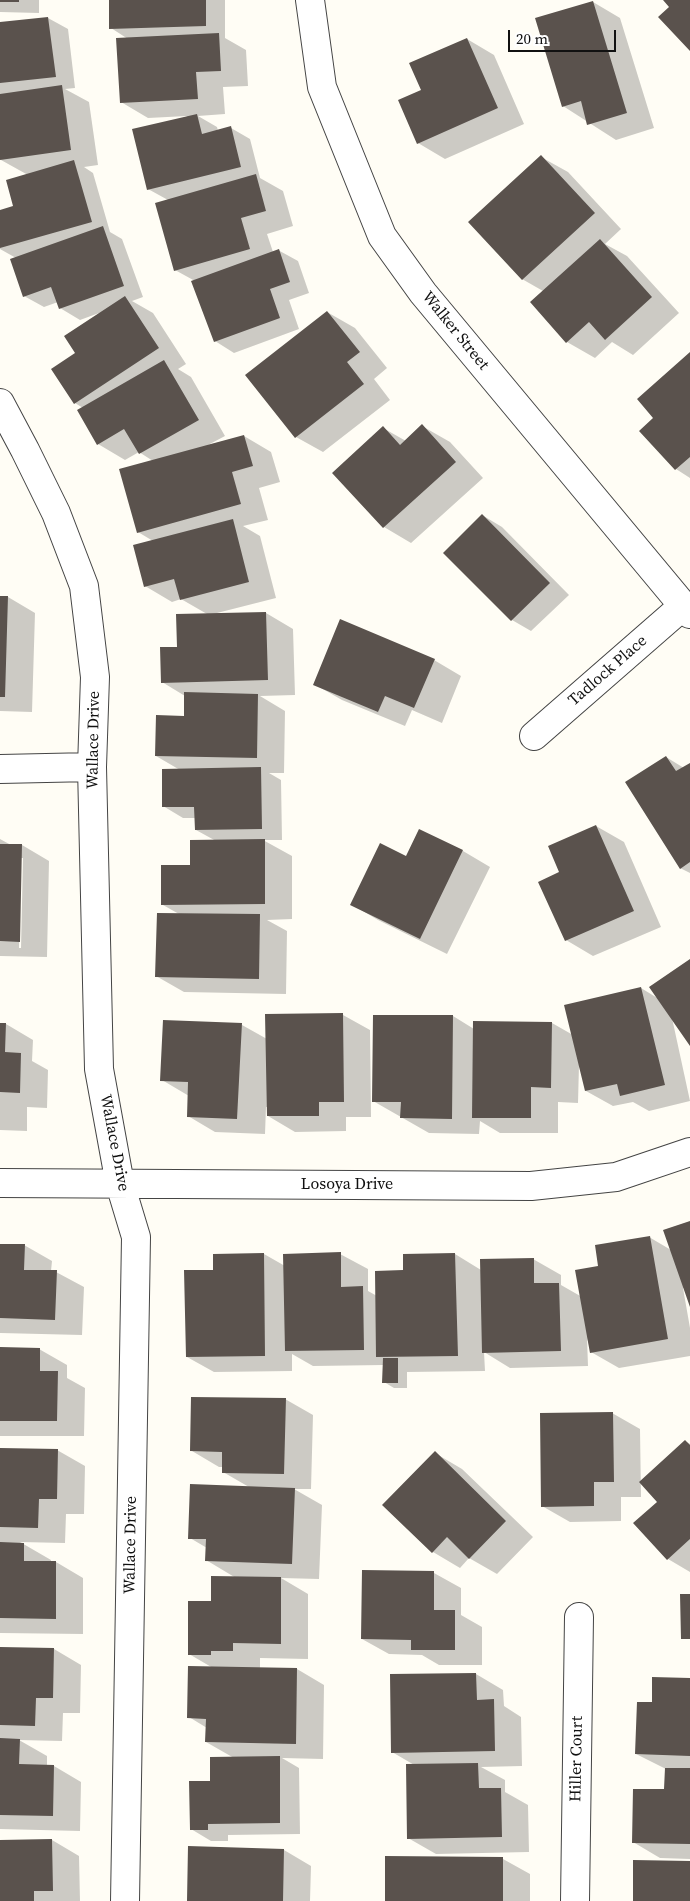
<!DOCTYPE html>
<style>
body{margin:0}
#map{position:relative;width:690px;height:1901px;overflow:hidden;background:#fffdf5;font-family:"Source Serif 4",serif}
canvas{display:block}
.scale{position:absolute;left:508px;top:30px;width:108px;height:22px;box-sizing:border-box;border:2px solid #111;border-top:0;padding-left:6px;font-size:15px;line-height:18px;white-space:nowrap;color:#111;-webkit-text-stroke:4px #fff;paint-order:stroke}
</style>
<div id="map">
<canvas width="690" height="1901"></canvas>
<div class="scale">20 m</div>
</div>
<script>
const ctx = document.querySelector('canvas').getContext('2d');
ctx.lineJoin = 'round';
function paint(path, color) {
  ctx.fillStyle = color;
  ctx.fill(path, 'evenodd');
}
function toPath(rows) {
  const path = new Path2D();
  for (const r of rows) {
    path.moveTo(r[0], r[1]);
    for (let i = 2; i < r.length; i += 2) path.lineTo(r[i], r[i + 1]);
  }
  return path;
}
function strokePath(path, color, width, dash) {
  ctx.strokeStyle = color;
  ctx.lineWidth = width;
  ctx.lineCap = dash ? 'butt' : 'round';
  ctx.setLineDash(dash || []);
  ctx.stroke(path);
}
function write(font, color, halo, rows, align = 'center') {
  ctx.font = font + ' "Source Serif 4",serif';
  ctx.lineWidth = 5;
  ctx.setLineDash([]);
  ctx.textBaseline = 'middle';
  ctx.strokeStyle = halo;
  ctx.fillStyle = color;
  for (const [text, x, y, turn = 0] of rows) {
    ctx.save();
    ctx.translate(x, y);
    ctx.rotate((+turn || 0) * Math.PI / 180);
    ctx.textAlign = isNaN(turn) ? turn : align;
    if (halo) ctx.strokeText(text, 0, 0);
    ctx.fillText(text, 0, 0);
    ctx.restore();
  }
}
paint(toPath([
 [0,0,39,0,39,13,0,12],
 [110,0,225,0,225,38,246,50,248,86,223,87,225,114,198,116,217,127,218,131,231,128,250,139,260,178,283,191,293,226,267,234,273,252,278,250,298,261,309,293,289,300,299,329,234,353,215,341,195,281,175,270,168,200,148,189,187,116,148,118,121,102,128,39,111,28],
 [593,2,620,18,654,128,616,140,563,106],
 [48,18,68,29,75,88,65,89,89,102,98,165,84,167,93,173,110,232,122,239,143,297,132,301,153,313,186,364,178,369,191,377,225,436,208,445,244,436,271,452,280,482,259,488,268,520,243,526,260,536,276,598,217,613,266,613,293,629,295,695,260,696,285,711,284,773,269,773,281,780,282,840,263,840,292,856,292,919,267,920,287,931,286,994,184,992,156,976,179,914,163,905,192,866,216,841,196,830,196,818,183,818,163,806,180,770,156,756,185,717,185,696,162,682,178,649,207,614,181,599,172,602,145,586,153,541,138,532,153,461,139,452,125,460,98,444,83,408,75,403,77,353,99,313,80,320,60,308,58,302,44,307,24,296,16,258,0,249,0,211,15,207,28,175,1,160,0,156,0,23],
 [467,39,494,55,524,124,445,159,418,143,423,91],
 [541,157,568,172,621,229,605,244,627,256,679,313,633,355,612,342,595,358,567,342,543,291,522,279],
 [327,312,355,328,387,368,374,379,390,400,323,452,296,437],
 [690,354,690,478,676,469,655,418],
 [422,426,450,442,483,478,411,543,384,527,383,428,406,441],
 [482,515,502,527,569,595,531,631,512,620],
 [0,597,8,597,35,613,32,712,0,711],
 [434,660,461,676,442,723,412,710,405,726,342,700,314,684],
 [666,757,684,768,690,764,690,873,680,868],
 [596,826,624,842,661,927,593,956,566,940,561,873],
 [419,830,463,851,490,867,447,954,378,920,351,904,406,858],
 [0,839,11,845,22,845,49,861,47,957,0,956],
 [21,858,23,858,21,948,19,948],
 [690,961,690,1044,672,1018,690,1101,649,1111,633,1102,613,1106,586,1091,579,1065,578,1103,558,1102,558,1133,500,1133,480,1121,479,1134,429,1133,373,1101,374,1016,453,1016,474,1029,552,1023,573,1035,641,988,659,999],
 [343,1015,370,1030,371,1117,346,1117,346,1131,295,1132,268,1116,268,1107,266,1107,265,1134,215,1132,188,1116,189,1096,162,1080,242,1025,267,1039],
 [0,1024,6,1024,33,1040,32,1061,48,1070,47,1108,27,1107,27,1131,0,1130],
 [690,1222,690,1304,684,1287,683,1288,690,1328,690,1356,619,1368,591,1352,587,1338,588,1366,510,1368,484,1352,485,1371,407,1372,407,1388,394,1388,384,1382,384,1365,313,1366,292,1354,292,1371,214,1372,187,1357,214,1271,264,1254,285,1266,340,1254,368,1269,368,1291,377,1296,404,1272,455,1254,481,1270,533,1259,561,1275,561,1285,582,1297,599,1267,649,1237,671,1250],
 [0,1245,24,1245,52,1261,51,1271,56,1272,84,1287,82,1335,0,1333],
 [0,1349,39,1349,67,1365,67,1378,85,1388,84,1436,0,1436],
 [285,1399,313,1415,311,1489,294,1489,322,1505,319,1579,281,1578,308,1594,308,1659,260,1658,260,1668,297,1669,324,1685,323,1759,282,1758,299,1768,300,1834,228,1835,228,1841,211,1841,191,1829,212,1782,234,1758,206,1742,207,1728,189,1717,213,1668,189,1654,213,1602,236,1578,206,1560,207,1548,190,1538,249,1487,223,1472,223,1467,219,1467,192,1451],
 [612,1413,640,1429,641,1497,621,1497,621,1521,570,1522,542,1506],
 [685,1441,690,1444,690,1572,668,1559,635,1523,659,1502],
 [0,1449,57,1450,85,1466,84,1514,66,1514,65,1543,20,1542,51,1560,51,1562,56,1562,83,1578,83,1634,0,1633],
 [435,1453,462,1469,533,1537,497,1574,469,1558,460,1568,433,1552],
 [434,1573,461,1588,461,1615,482,1627,482,1665,439,1665,422,1655,389,1654,362,1639],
 [0,1648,54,1649,81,1665,80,1713,63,1713,62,1741,19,1740,47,1756,47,1766,54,1766,81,1782,80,1831,0,1829],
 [476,1674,503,1690,504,1706,521,1717,522,1766,481,1767,505,1780,505,1792,528,1805,529,1852,436,1854,408,1838,416,1766,392,1752],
 [690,1680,690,1859,660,1858,633,1842,665,1791,666,1769,636,1754],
 [52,1840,79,1856,80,1901,0,1901,0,1841],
 [284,1850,311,1866,310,1901,189,1901],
 [503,1859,530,1874,530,1901,386,1901]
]), '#0003');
paint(toPath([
 [0,0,19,0,19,2,0,2],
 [109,0,206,0,206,26,109,29],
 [663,0,690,0,690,51,658,17,669,7],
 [593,1,627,113,587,125,581,101,562,107,535,18],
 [48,17,56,77,0,83,0,22],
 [219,33,221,71,196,72,198,99,120,103,116,38],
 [467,38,498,108,417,144,398,100,421,90,409,63],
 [62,85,71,150,0,160,0,94],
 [197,114,202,134,231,126,241,167,147,190,132,129],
 [541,155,595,213,522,280,468,222],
 [74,160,92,222,0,248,0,210,13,206,6,180],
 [256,174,266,211,241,218,250,249,174,271,155,203],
 [103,226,124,286,59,309,51,287,23,297,10,259],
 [600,239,652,297,605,340,589,322,566,343,530,302],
 [279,249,290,282,270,289,280,318,214,342,191,281],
 [125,296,159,348,74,404,51,369,75,353,64,336],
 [327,311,360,352,347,362,364,384,295,438,245,375],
 [690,352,690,457,675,470,639,431,653,418,637,399],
 [164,360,199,420,139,454,124,429,97,445,77,410],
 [422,424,456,462,383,528,332,473,383,426,400,445],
 [244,435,253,466,232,472,241,504,137,533,119,469],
 [482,514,550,583,511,621,443,553],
 [233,519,249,582,180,600,174,579,144,587,133,545],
 [0,596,8,596,5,697,0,697],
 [266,612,268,680,161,683,160,647,177,647,176,614],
 [340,619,435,659,414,708,385,696,378,712,313,685],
 [184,692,258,694,257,758,155,756,156,715,184,716],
 [666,756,676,771,690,763,690,862,680,869,625,782],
 [261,767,262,829,195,830,194,807,162,807,162,769],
 [596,825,634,911,565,941,538,882,559,872,548,846],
 [419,829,463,850,420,939,350,905,380,843,406,856],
 [265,839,265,904,161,905,161,865,190,865,190,840],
 [0,844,22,844,20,942,0,941],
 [157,913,260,914,259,979,155,977],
 [690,959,690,1046,649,987],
 [641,987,665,1085,620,1096,617,1084,585,1091,564,1005],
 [343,1013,344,1102,319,1102,319,1116,267,1116,265,1014],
 [373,1015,453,1015,452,1119,400,1118,401,1102,372,1102],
 [163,1020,242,1023,237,1119,187,1117,188,1082,160,1081],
 [473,1021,552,1022,551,1088,531,1087,531,1118,472,1118],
 [0,1023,6,1023,5,1052,21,1053,20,1093,0,1092],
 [690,1221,690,1307,663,1230],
 [650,1236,668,1339,590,1353,575,1270,598,1266,595,1245],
 [0,1244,25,1244,24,1270,57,1270,55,1320,0,1318],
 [341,1252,341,1287,363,1286,364,1350,285,1351,283,1254],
 [264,1253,265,1356,186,1357,184,1270,213,1270,213,1254],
 [455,1253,458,1356,376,1357,375,1271,403,1270,403,1254],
 [534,1258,534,1283,559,1283,561,1351,482,1353,480,1259],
 [0,1347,40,1348,40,1371,58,1371,57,1421,0,1421],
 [383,1358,398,1358,398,1383,382,1383],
 [191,1397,286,1398,284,1474,222,1473,222,1452,190,1451],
 [613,1412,614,1482,594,1482,594,1506,541,1507,540,1413],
 [685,1440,690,1445,690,1539,667,1560,633,1523,657,1502,639,1482],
 [0,1448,58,1449,57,1499,39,1499,38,1528,0,1527],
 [435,1451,506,1521,469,1559,447,1537,432,1553,382,1505],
 [190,1484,295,1488,292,1564,205,1561,206,1539,188,1539],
 [0,1542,24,1543,24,1561,56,1561,56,1619,0,1618],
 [362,1570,434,1571,434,1610,455,1610,455,1650,411,1650,411,1640,361,1639],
 [211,1576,281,1577,281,1644,233,1643,233,1651,211,1651,211,1655,188,1655,188,1601,211,1601],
 [680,1594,690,1594,690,1639,681,1639],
 [0,1647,54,1648,53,1698,36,1698,35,1726,0,1725],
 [188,1666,297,1668,296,1744,205,1742,206,1719,187,1718],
 [476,1673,477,1700,494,1699,495,1751,391,1753,390,1674],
 [652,1677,690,1678,690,1756,635,1754,637,1702,652,1702],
 [0,1738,20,1739,19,1764,54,1765,53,1816,0,1815],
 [280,1756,280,1823,208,1824,208,1830,190,1830,189,1781,210,1781,210,1757],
 [478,1763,479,1788,501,1788,502,1837,407,1839,406,1764],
 [665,1768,690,1768,690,1844,632,1843,633,1789,664,1789],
 [52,1839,53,1891,34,1891,34,1901,0,1901,0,1840],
 [188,1846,284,1849,283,1901,187,1901],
 [385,1856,503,1857,503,1901,385,1901],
 [633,1860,690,1861,690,1901,633,1901]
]), '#5a524d');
const street = toPath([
 [310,0,322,87,382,236,423,293,690,614],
 [0,403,25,450,56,513,84,586,95,677,92,767,99,1069,120,1184,136,1237,125,1901],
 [534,736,683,606],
 [0,769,92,767],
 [0,1183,531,1186,616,1177,690,1152],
 [575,1901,579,1617]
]);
strokePath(street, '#444', 30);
strokePath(street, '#fff', 28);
write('16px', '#111', '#fff', [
 ["Walker Street",455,331,51],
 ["Tadlock Place",608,671,-41],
 ["Wallace Drive",94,740,-89],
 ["Wallace Drive",114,1143,79],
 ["Losoya Drive",347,1185],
 ["Wallace Drive",131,1545,-89],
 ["Hiller Court",577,1759,-89]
]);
</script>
